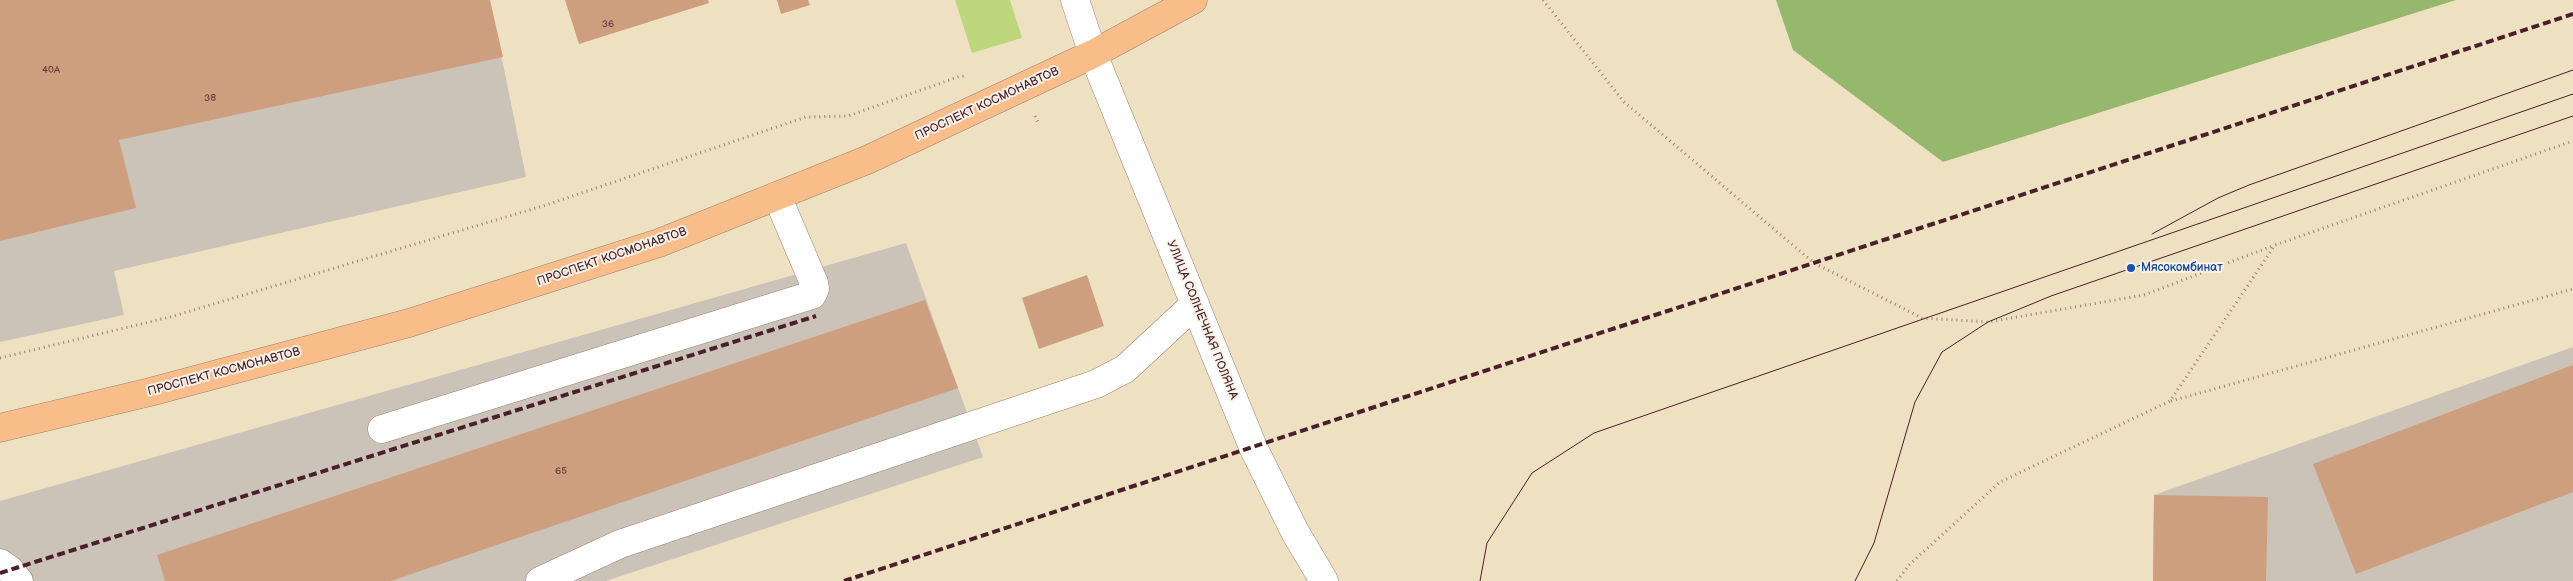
<!DOCTYPE html>
<meta charset="utf-8">
<style>
body{margin:0}
canvas{display:block;background:#eee1c1}
</style>
<canvas width="2573" height="581"></canvas>
<script>
const ctx = document.querySelector('canvas').getContext('2d');
ctx.lineJoin = 'round';
function paint(path, color) {
  ctx.fillStyle = color;
  ctx.fill(path, 'evenodd');
}
function toPath(rows) {
  const path = new Path2D();
  for (const r of rows) {
    path.moveTo(r[0], r[1]);
    for (let i = 2; i < r.length; i += 2) path.lineTo(r[i], r[i + 1]);
  }
  return path;
}
function strokePath(path, color, width, dash) {
  ctx.strokeStyle = color;
  ctx.lineWidth = width;
  ctx.lineCap = dash ? 'butt' : 'round';
  ctx.setLineDash(dash || []);
  ctx.stroke(path);
}
function write(font, color, halo, rows, align = 'center') {
  ctx.font = font + ' "Balsamiq Sans",sans-serif';
  ctx.lineWidth = 4;
  ctx.setLineDash([]);
  ctx.textBaseline = 'middle';
  ctx.strokeStyle = halo;
  ctx.fillStyle = color;
  for (const [text, x, y, turn = 0] of rows) {
    ctx.save();
    ctx.translate(x, y);
    ctx.rotate((+turn || 0) * Math.PI / 180);
    ctx.textAlign = isNaN(turn) ? turn : align;
    if (halo) ctx.strokeText(text, 0, 0);
    ctx.fillText(text, 0, 0);
    ctx.restore();
  }
}
paint(toPath([
 [0,0,490,0,526,177,114,271,124,315,0,342],
 [906,243,983,457,606,581,0,581,0,501],
 [2573,347,2573,581,2153,581,2154,495]
]), '#cbc3b8');
paint(toPath([
 [955,0,1010,0,1022,38,972,53]
]), '#bdd77c');
paint(toPath([
 [1776,0,2456,0,1943,162,1793,50]
]), '#96b86c');
paint(toPath([
 [0,0,490,0,503,57,119,140,136,208,0,241],
 [565,0,708,0,709,3,579,44],
 [777,0,808,0,810,5,781,14],
 [1087,275,1104,326,1039,349,1022,298],
 [925,300,958,388,391,581,165,581,157,555],
 [2573,365,2573,492,2356,574,2313,464],
 [2154,495,2268,497,2266,581,2153,581]
]), '#ce9f7e');
const minor = toPath([
 [1075,0,1093,54,1253,447,1295,532,1324,581],
 [382,429,812,295,815,289,814,283,777,196],
 [0,563,10,570,19,581],
 [540,581,620,544,1096,384,1125,369,1195,304]
]);
const major = toPath([
 [0,428,150,392,409,323,659,243,867,160,1093,54,1193,0]
]);
strokePath(minor, '#9c8076', 29);
strokePath(major, '#9c8076', 29);
strokePath(toPath([
 [1543,0,1624,102,1814,263,1922,318,1988,322,2144,295,2275,245],
 [1035,116,1039,124],
 [0,358,170,317,543,206,806,117,848,116,958,77,964,76],
 [2171,401,2573,289],
 [1897,581,1909,565,2000,482,2170,401,2275,245,2573,141]
]), '#9c8076', 3, [1, 4]);
strokePath(minor, '#fff', 28);
strokePath(major, '#f8bd89', 28);
strokePath(toPath([
 [2152,234,2218,198,2249,185,2573,70],
 [1480,581,1487,543,1532,473,1594,433,2573,94],
 [1855,581,1874,543,1915,402,1942,352,1988,322,2051,296,2573,116]
]), '#4a1f2b', 1);
strokePath(toPath([
 [0,573,816,316],
 [844,581,2573,14]
]), '#4a1f2b', 4, [8, 4]);
for (const [x, y, r, color] of [
 [2131,268,5,"#1a4fb4"]
]) {
  const dot = new Path2D();
  dot.arc(x, y, r, 0, 2 * Math.PI);
  ctx.fillStyle = color;
  ctx.fill(dot);
  strokePath(dot, '#f7f3e8', 2);
}
write('10px', '#6b3f40', null, [
 ["36",608,24],
 ["40А",51,70],
 ["38",210,98],
 ["65",561,471]
]);
write('12px', '#4a1f2b', '#f7f3e8', [
 ["ПРОСПЕКТ КОСМОНАВТОВ",987,104,-25],
 ["ПРОСПЕКТ КОСМОНАВТОВ",612,257,-19],
 ["УЛИЦА СОЛНЕЧНАЯ ПОЛЯНА",1202,320,68],
 ["ПРОСПЕКТ КОСМОНАВТОВ",224,372,-15]
]);
write('12px', '#164399', '#f7f3e8', [
 ["Мясокомбинат",2141,268]
], 'left');
</script>
